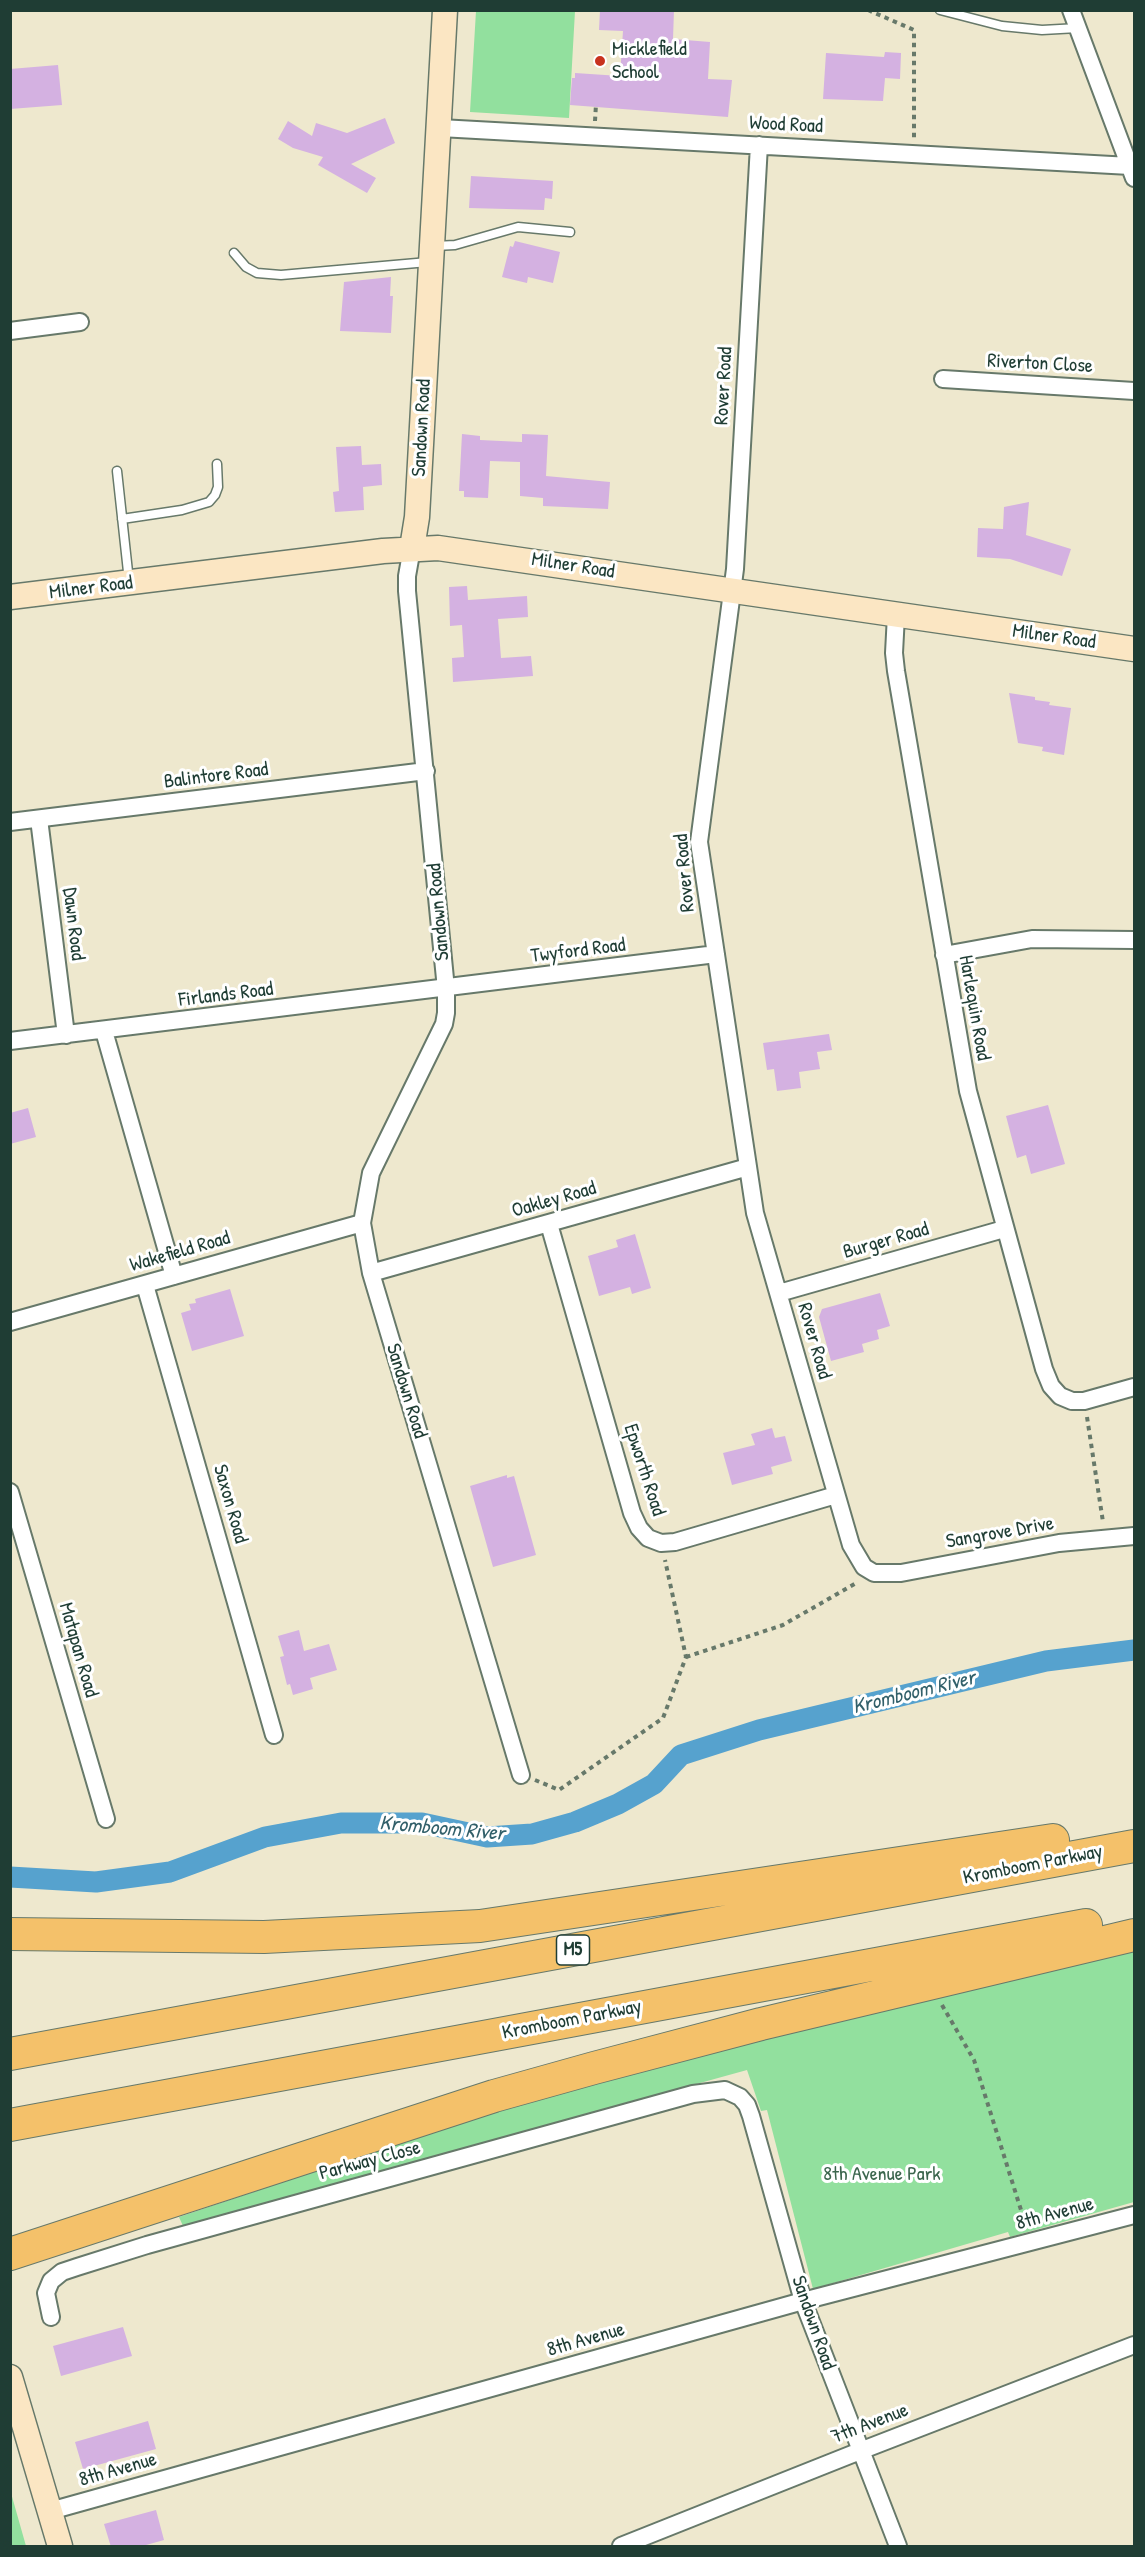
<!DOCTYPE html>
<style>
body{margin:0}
#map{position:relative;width:1145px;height:2557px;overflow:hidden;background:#eee8ce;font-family:"Patrick Hand",sans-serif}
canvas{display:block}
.frame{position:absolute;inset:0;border:12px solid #1f3d34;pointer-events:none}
</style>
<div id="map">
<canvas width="1145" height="2557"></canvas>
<div class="frame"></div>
</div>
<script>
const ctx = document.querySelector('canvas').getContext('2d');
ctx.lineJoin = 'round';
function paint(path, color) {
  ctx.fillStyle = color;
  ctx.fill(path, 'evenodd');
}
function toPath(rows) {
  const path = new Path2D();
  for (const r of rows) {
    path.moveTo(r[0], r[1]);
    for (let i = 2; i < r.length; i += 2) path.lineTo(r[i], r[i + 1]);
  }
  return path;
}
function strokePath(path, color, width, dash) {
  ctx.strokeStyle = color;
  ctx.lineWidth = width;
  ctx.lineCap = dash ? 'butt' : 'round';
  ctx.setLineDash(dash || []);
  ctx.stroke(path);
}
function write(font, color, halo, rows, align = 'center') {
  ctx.font = font + ' "Patrick Hand",sans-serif';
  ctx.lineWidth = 6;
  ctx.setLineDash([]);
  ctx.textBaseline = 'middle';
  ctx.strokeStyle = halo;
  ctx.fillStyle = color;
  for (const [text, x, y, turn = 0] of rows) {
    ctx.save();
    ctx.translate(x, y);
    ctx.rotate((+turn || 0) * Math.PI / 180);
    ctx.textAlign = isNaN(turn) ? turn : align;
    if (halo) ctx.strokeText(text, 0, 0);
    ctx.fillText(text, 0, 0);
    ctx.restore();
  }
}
paint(toPath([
 [476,11,575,11,569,118,470,112],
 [1134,1949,1134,2202,1010,2237,1008,2232,813,2289,767,2110,761,2111,747,2070,183,2226,179,2217,508,2106,708,2050],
 [10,2493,11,2493,26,2546,11,2546]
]), '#92e09e');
strokePath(toPath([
 [10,1877,96,1882,170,1872,265,1837,341,1823,422,1823,487,1837,532,1834,575,1822,618,1804,654,1784,681,1755,759,1730,1046,1661,1134,1650]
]), '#56a2ce', 21);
paint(toPath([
 [600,10,674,10,673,39,710,42,708,79,732,80,728,117,570,105,572,78,575,78,575,73,620,76,623,31,599,30],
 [885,52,901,53,900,79,885,78,883,101,823,99,826,53,884,57],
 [58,65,62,105,10,109,10,69],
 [385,118,395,143,351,164,376,178,367,193,318,165,323,157,293,148,278,139,288,121,312,136,316,123,347,133],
 [471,176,553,181,552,199,545,198,544,210,469,208],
 [515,241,560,252,553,283,528,277,527,283,502,277,510,246,513,247],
 [391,277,390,296,393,296,391,333,340,331,344,282],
 [462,434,480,436,480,440,522,442,522,434,548,435,546,476,610,482,608,509,543,506,543,498,520,496,520,462,490,461,488,498,464,497,464,491,459,491],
 [361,446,362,465,381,464,382,485,363,487,364,510,335,512,333,492,339,491,336,447],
 [1029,502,1026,535,1071,549,1062,576,1010,559,977,557,978,528,1003,529,1004,507],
 [467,586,468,600,527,596,528,617,498,619,501,658,531,656,533,676,453,682,452,658,464,657,462,625,450,626,449,587],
 [1009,693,1035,697,1035,700,1050,702,1049,705,1071,708,1064,755,1042,751,1043,747,1018,743],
 [829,1034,832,1050,817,1052,820,1069,799,1072,801,1088,777,1091,774,1069,767,1070,763,1043],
 [1048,1105,1065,1164,1031,1174,1026,1155,1017,1158,1006,1116],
 [28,1108,36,1137,10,1144,10,1113],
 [635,1234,651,1288,632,1294,630,1287,599,1296,588,1256,618,1247,616,1240],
 [230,1289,244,1336,192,1351,181,1313,191,1310,189,1304,196,1303,195,1299],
 [880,1293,890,1326,877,1330,879,1339,862,1344,864,1352,831,1361,819,1317,822,1309],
 [772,1428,775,1438,785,1436,792,1461,771,1467,773,1474,732,1485,723,1453,755,1445,751,1434],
 [507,1475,507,1478,514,1476,536,1555,493,1567,470,1486],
 [299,1630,304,1651,329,1644,337,1670,310,1678,313,1689,293,1695,290,1684,287,1685,280,1657,284,1656,278,1636],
 [123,2327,132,2356,61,2376,53,2346],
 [148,2421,156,2449,83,2469,75,2442],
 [156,2510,164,2540,139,2547,111,2547,104,2524]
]), '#d4b1e1');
const lane = toPath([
 [940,10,1002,26,1042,30,1078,28],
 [435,246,455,245,518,227,570,232],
 [234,253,246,267,257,273,281,275,428,262],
 [117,471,129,581],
 [122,519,182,510,209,502,215,495,218,487,217,464]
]);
const street = toPath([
 [1071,10,1134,178],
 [440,128,1130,166],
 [759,145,735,569,699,842,755,1213,851,1545,864,1567,874,1573,901,1573,1059,1543,1134,1536],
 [10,331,80,322],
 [943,379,1134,391],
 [412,548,407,576,407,591,446,989,446,1013,444,1024,371,1173,362,1223,371,1273,521,1775],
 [896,615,894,653,896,671,968,1091,1044,1369,1051,1386,1060,1396,1072,1401,1084,1401,1134,1387],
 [39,819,66,1035],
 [10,822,426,771],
 [944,955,1032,939,1134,940],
 [104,1031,174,1276],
 [10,1041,716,954],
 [549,1224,632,1513,639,1528,648,1538,661,1543,675,1542,836,1495],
 [371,1273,748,1167],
 [145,1285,274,1735],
 [779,1293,1004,1229],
 [10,1322,362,1223],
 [10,1492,106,1819],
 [51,2317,46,2293,51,2281,62,2272,77,2267,147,2245,693,2094,725,2090,740,2097,747,2105,751,2116,803,2301,898,2546],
 [50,2511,803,2301,1134,2215],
 [621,2546,860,2451,1134,2345]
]);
const secondary = toPath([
 [412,548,417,517,445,10],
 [10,597,383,551,438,548,1134,649],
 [10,2377,60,2546]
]);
const highway = toPath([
 [10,1934,264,1937,480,1926,1053,1840],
 [10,2054,1134,1846],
 [10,2125,1086,1925],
 [10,2254,494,2096,594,2068,761,2024,1134,1935]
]);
strokePath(lane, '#67796a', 11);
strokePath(street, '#67796a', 20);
strokePath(secondary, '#67796a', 27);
strokePath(highway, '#67796a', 34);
strokePath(toPath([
 [868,10,914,30,914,138],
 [595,121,596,104],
 [1087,1417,1103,1522],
 [686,1657,783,1625,858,1582],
 [535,1780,559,1790,663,1718,686,1657,665,1560],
 [942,2005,974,2060,1026,2226]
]), '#67796a', 4, [4.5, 4.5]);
strokePath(lane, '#fff', 8);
strokePath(street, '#fff', 16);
strokePath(secondary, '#fbe6c3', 24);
strokePath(highway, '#f4c16a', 32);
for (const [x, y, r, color] of [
 [600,61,6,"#c8321e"]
]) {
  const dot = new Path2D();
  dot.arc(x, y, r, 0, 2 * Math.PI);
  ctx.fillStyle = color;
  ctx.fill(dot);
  strokePath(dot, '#fff', 2);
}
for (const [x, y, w] of [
 [573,1950,33]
]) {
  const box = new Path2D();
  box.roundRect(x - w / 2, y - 15, w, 30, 4.5);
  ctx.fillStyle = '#fff';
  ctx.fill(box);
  strokePath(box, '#1f3d34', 1.5);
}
write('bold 18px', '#1f3d34', null, [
 ["M5",573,1950]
]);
write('20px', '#1f3d34', '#fff', [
 ["Micklefield",612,50],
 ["School",612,73]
], 'left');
write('20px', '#1f3d34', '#fff', [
 ["Wood Road",786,125,3],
 ["Riverton Close",1040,364,3],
 ["Rover Road",724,386,-87],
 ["Sandown Road",422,428,-87],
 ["Milner Road",573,566,9],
 ["Milner Road",91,588,-7],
 ["Milner Road",1054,637,8],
 ["Balintore Road",216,776,-7],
 ["Rover Road",685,873,-95],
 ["Sandown Road",439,912,-95],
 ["Dawn Road",73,924,83],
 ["Twyford Road",578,951,-7],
 ["Firlands Road",226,995,-7],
 ["Harlequin Road",974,1008,80],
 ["Oakley Road",554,1200,-16],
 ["Burger Road",886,1241,-16],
 ["Wakefield Road",180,1252,-16],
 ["Rover Road",814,1341,74],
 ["Sandown Road",406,1391,73],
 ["Epworth Road",644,1470,72],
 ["Saxon Road",230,1504,74],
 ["Sangrove Drive",1000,1533,-10],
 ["Matapan Road",78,1650,74],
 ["Kromboom Parkway",1033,1865,-11],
 ["Kromboom Parkway",572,2020,-11],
 ["Parkway Close",370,2161,-15],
 ["8th Avenue",1055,2214,-15],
 ["Sandown Road",813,2323,71],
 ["8th Avenue",586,2340,-16],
 ["7th Avenue",870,2424,-21],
 ["8th Avenue",118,2470,-16]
]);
write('20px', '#3c664e', '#fff', [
 ["8th Avenue Park",882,2175]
]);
write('italic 21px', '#32606a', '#fff', [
 ["Kromboom River",914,1693,-14],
 ["Kromboom River",442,1829,5]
]);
</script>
